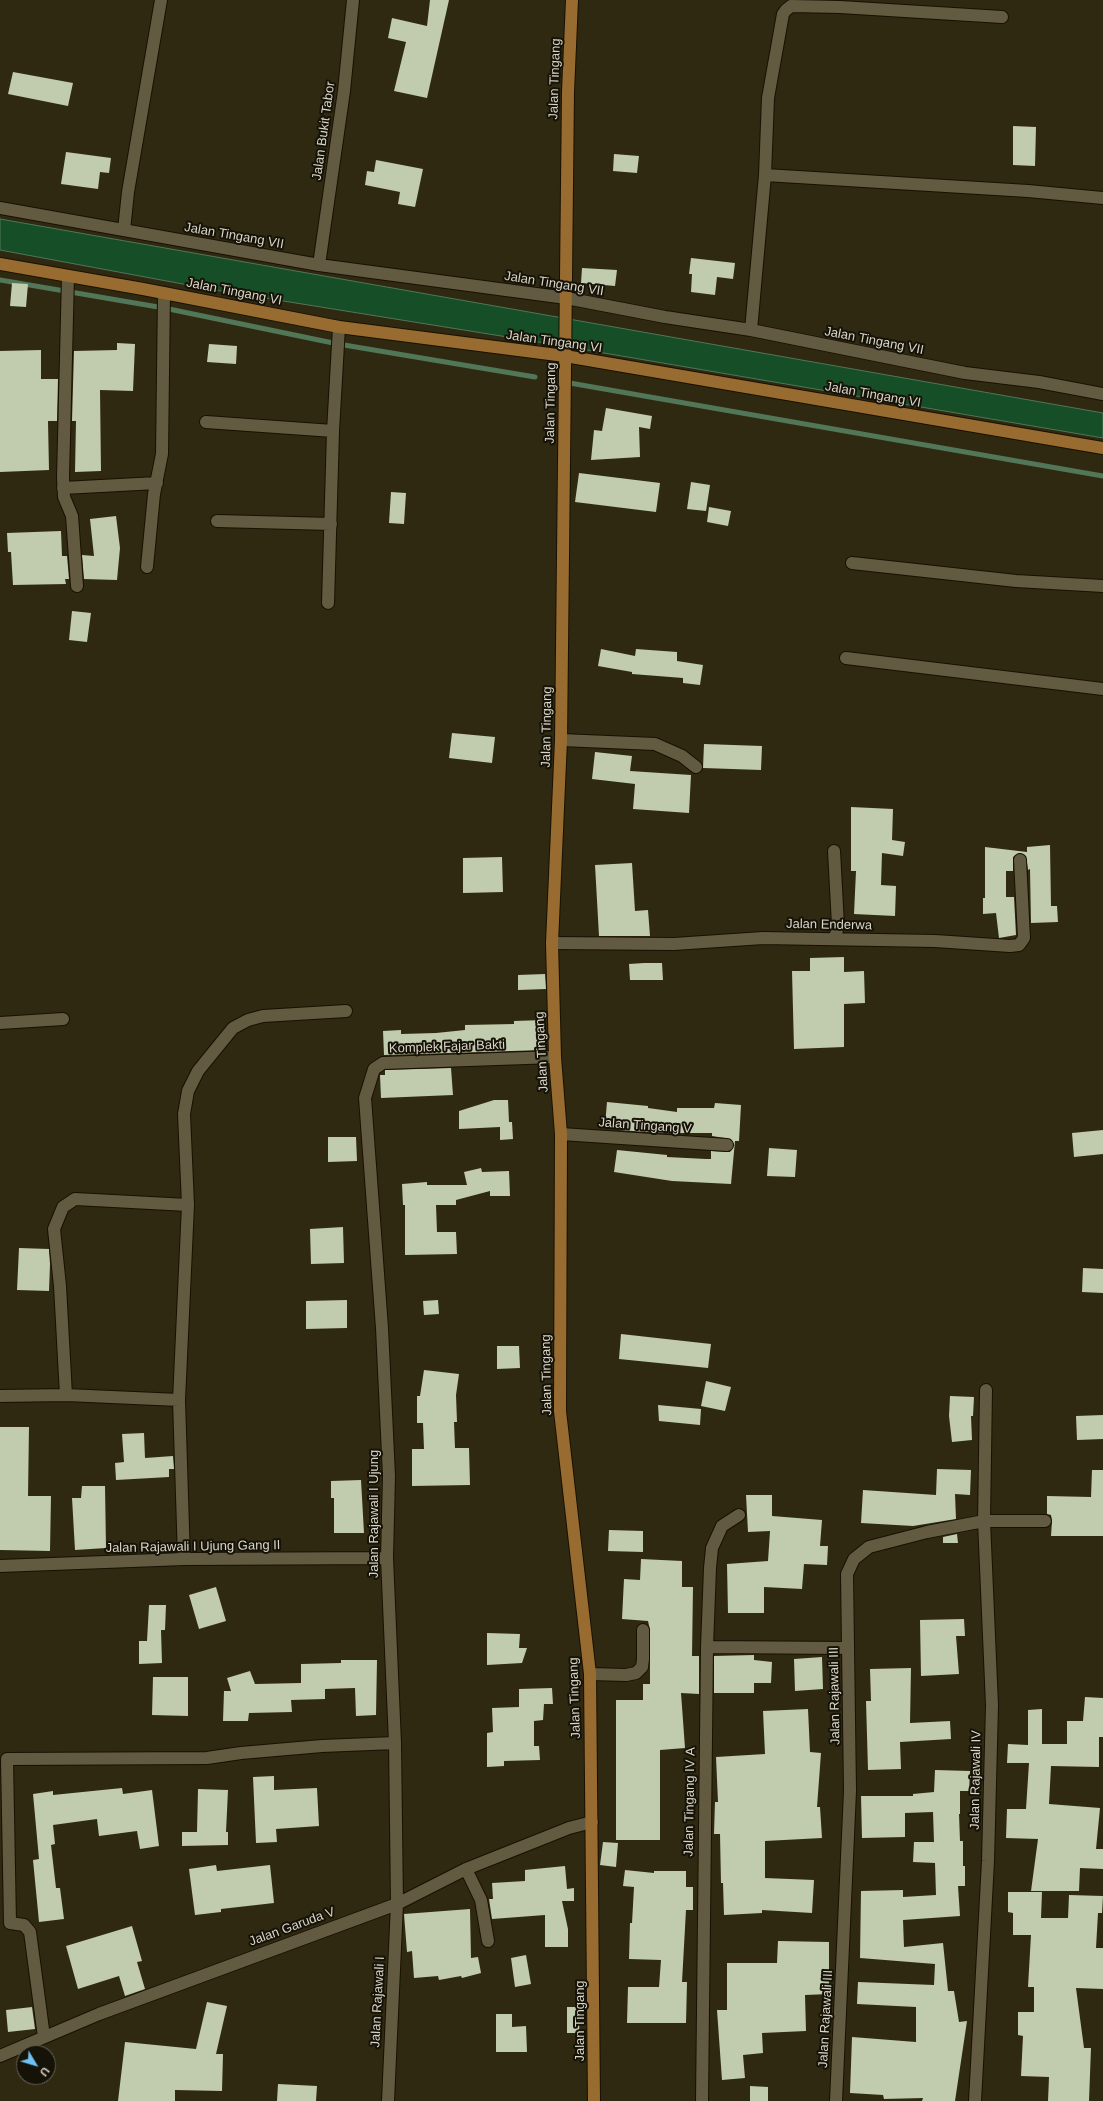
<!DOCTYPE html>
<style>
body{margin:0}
#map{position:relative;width:1103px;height:2101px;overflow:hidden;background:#302911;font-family:Helvetica,sans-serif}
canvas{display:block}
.north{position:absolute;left:16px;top:2045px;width:40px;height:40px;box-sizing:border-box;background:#151208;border:1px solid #646054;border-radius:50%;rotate:128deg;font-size:11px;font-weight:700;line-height:16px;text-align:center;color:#dad5c7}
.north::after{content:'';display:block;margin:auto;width:14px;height:18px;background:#6ec2f3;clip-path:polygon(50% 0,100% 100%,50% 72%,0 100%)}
</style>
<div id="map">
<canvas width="1103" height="2101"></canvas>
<div class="north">U</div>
</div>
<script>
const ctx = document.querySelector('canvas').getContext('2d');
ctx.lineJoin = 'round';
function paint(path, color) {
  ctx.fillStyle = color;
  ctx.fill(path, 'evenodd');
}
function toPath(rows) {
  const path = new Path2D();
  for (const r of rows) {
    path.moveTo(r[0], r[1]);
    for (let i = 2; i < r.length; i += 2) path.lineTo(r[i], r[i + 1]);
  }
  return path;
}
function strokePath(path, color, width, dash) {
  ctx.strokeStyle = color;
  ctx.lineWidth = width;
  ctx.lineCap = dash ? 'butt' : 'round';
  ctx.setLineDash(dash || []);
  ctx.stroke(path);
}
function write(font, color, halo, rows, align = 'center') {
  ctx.font = font + ' Helvetica,sans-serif';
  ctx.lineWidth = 4;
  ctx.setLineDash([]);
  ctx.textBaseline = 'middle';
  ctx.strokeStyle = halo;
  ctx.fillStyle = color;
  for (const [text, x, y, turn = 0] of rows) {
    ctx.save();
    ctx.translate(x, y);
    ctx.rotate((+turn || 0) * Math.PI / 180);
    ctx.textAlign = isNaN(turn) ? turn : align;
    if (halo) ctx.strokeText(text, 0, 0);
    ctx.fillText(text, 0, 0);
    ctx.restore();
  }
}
const water = toPath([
 [0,219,1103,413,1103,438,557,345,215,290,0,250,0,219]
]);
paint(water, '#164e28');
strokePath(water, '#517658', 1);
strokePath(toPath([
 [0,280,164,308,338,344,535,377],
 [564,382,1103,476]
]), '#517658', 5);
paint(toPath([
 [430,0,449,0,427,98,394,91,406,42,388,38,392,18,427,26],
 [13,72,73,83,68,106,8,94],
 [1013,126,1036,127,1035,166,1013,165],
 [66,152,111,158,109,173,100,172,98,189,61,184],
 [614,154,639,156,637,173,613,171],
 [376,160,423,169,415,207,398,204,400,192,365,185,367,171,374,172],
 [691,258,735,263,733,279,717,277,715,295,691,292,692,274,689,274],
 [582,268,617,270,615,286,581,283],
 [12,283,28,284,26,307,10,306],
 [117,343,135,344,133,391,100,390,101,471,75,472,76,421,72,421,74,351,117,350],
 [209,344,237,346,236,364,207,362],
 [41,350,41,379,58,379,57,421,48,421,49,470,0,472,0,351],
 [606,408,652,416,650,429,639,427,640,457,591,460,594,430,602,431],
 [579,473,660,483,656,512,575,502],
 [691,482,710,485,706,511,687,509],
 [391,492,406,493,404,524,389,523],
 [709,507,731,511,728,526,707,522],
 [116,516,120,548,117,580,84,579,82,555,94,556,90,519],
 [61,531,62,556,67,556,69,579,65,579,66,584,13,585,11,552,8,552,7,533],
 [72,611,91,613,87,642,69,640],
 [601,649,635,656,636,649,677,652,677,661,703,665,700,685,683,683,683,678,632,674,632,672,598,666],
 [452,733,495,737,492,763,449,758],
 [704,744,762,746,761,770,703,768],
 [595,752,632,756,630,771,691,775,689,813,633,809,635,784,592,779],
 [851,807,893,809,892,840,905,842,903,856,882,853,881,885,896,886,895,916,854,914,856,871,851,871],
 [1050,845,1051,906,1057,906,1058,922,1031,923,1030,869,1028,870,1026,856,1019,853,1013,857,1013,871,1006,871,1006,897,1014,897,1016,935,999,938,996,913,983,914,983,898,985,898,985,847,1027,852,1027,847],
 [502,857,503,892,463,893,463,858],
 [632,863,635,911,648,910,650,936,599,936,595,865],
 [844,957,844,972,864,971,865,1003,844,1004,844,1047,794,1049,792,971,810,971,810,958],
 [644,963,662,963,663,980,630,980,629,964],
 [545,974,546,989,518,990,518,975],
 [544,1020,544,1050,384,1055,383,1031,401,1030,401,1034,436,1033,465,1030,465,1025,514,1024,514,1021],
 [451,1068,453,1095,381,1098,380,1075,385,1075,385,1070],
 [494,1100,508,1100,509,1122,512,1122,513,1139,500,1140,500,1127,459,1129,459,1111],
 [607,1102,648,1106,648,1108,677,1112,677,1108,714,1108,715,1103,741,1105,739,1141,735,1141,731,1184,672,1181,614,1172,617,1150,667,1155,667,1157,706,1159,711,1159,711,1151,730,1152,734,1145,731,1139,712,1136,712,1133,661,1133,620,1130,621,1126,605,1125],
 [1103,1130,1103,1154,1074,1157,1072,1133],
 [328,1137,356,1137,357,1161,328,1162],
 [769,1148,797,1150,795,1177,767,1176],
 [481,1168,482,1172,509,1171,510,1196,490,1196,490,1191,456,1200,456,1205,436,1205,437,1232,456,1232,457,1254,405,1255,405,1205,403,1205,402,1184,427,1182,427,1185,467,1185,464,1172],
 [343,1227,344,1263,311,1264,310,1229],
 [19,1248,49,1249,50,1264,49,1291,17,1290],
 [1083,1268,1103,1269,1103,1293,1082,1292],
 [347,1300,347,1328,306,1329,306,1301],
 [438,1300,439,1314,424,1315,423,1301],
 [621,1334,711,1344,708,1368,619,1359],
 [497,1346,519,1346,520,1368,497,1369],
 [424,1370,459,1374,456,1395,457,1422,454,1422,455,1448,469,1448,470,1485,412,1486,412,1449,424,1449,423,1423,417,1423,417,1396,420,1396],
 [706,1381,731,1387,725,1411,701,1406],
 [950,1396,974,1397,973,1416,971,1416,972,1440,952,1442,949,1416],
 [658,1405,701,1409,700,1425,659,1421],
 [1103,1415,1103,1439,1077,1440,1076,1416],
 [0,1427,29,1427,28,1496,51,1496,50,1551,0,1550],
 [144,1433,145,1458,173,1456,174,1469,169,1469,169,1477,116,1480,115,1463,124,1462,122,1434],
 [937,1469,971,1470,970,1495,955,1494,956,1519,913,1526,861,1523,863,1490,936,1495],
 [1092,1470,1103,1470,1103,1536,1051,1536,1052,1521,1051,1515,1047,1514,1047,1496,1091,1497],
 [361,1480,364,1533,334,1533,334,1498,331,1498,331,1481],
 [82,1486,105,1486,106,1548,75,1550,72,1498,81,1498],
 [746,1495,772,1495,772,1516,822,1520,820,1546,828,1546,827,1565,804,1564,802,1589,764,1587,764,1613,728,1613,727,1564,768,1561,770,1531,748,1532],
 [609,1530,643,1531,643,1552,608,1551],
 [957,1534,958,1543,943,1543,943,1537],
 [641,1559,682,1561,682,1587,693,1587,692,1656,699,1656,699,1694,681,1693,685,1748,660,1750,660,1840,616,1840,616,1700,643,1700,643,1684,650,1684,650,1630,648,1621,622,1619,624,1579,640,1580],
 [216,1587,226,1621,199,1629,189,1595],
 [149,1605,166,1605,165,1630,161,1630,162,1663,139,1664,139,1641,147,1641],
 [964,1619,965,1636,956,1636,959,1674,921,1676,920,1620],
 [487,1633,520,1634,519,1648,527,1648,522,1663,487,1665],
 [754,1655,754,1660,772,1662,771,1683,754,1683,754,1693,714,1693,714,1656],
 [822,1657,823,1689,795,1691,794,1659],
 [341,1660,377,1660,376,1715,356,1716,355,1688,325,1689,325,1699,291,1700,292,1712,249,1713,248,1721,223,1721,224,1691,231,1691,227,1678,250,1671,255,1684,301,1683,301,1664,341,1663],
 [911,1668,910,1723,950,1721,951,1739,900,1742,901,1769,868,1770,866,1701,871,1701,870,1669],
 [153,1677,188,1677,188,1716,152,1715],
 [552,1688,553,1704,544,1704,543,1720,534,1721,534,1746,539,1746,540,1760,504,1761,504,1766,487,1767,487,1733,493,1732,492,1708,519,1707,519,1689],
 [1085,1697,1103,1698,1103,1737,1099,1737,1099,1767,1051,1766,1049,1804,1100,1808,1096,1849,1103,1849,1103,1869,1080,1868,1079,1891,1031,1891,1038,1839,1006,1838,1007,1809,1026,1809,1029,1763,1007,1763,1008,1744,1028,1745,1028,1710,1042,1709,1042,1744,1067,1744,1067,1721,1083,1721],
 [808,1709,810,1752,821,1753,817,1807,820,1807,822,1838,765,1841,765,1878,814,1880,812,1913,762,1910,762,1913,724,1915,723,1883,721,1883,720,1834,714,1834,715,1802,718,1802,716,1757,765,1754,763,1711],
 [935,1770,970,1771,969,1791,960,1791,960,1814,959,1814,960,1841,963,1841,963,1866,965,1866,965,1886,958,1886,960,1916,903,1920,904,1947,943,1943,948,1991,954,1991,959,2022,967,2021,955,2101,922,2101,923,2098,884,2099,883,2095,850,2093,852,2037,916,2042,916,2007,857,2004,858,1982,934,1985,935,1964,860,1958,861,1891,903,1890,903,1897,936,1895,935,1863,913,1862,914,1842,934,1842,933,1812,905,1813,905,1837,862,1838,861,1796,913,1796,913,1794,934,1792],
 [274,1776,274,1790,317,1788,319,1826,276,1829,277,1842,256,1843,253,1777],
 [122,1788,123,1794,152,1790,159,1846,140,1849,137,1831,99,1836,97,1819,53,1825,55,1844,51,1845,56,1888,60,1888,64,1919,39,1922,33,1860,39,1859,33,1794,53,1791,53,1795],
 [198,1789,228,1790,226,1832,228,1832,228,1845,182,1846,182,1832,197,1832],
 [603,1842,618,1843,616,1867,600,1865],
 [216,1865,217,1871,270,1865,274,1903,221,1909,221,1912,195,1915,189,1869],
 [565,1866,567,1889,574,1888,574,1901,562,1901,568,1929,568,1947,545,1947,545,1915,492,1919,489,1899,493,1899,492,1883,525,1881,525,1870],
 [625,1870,654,1873,654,1871,686,1871,686,1887,693,1887,693,1910,686,1910,682,1982,687,1982,686,2023,627,2023,628,1987,659,1987,661,1960,629,1959,630,1923,632,1923,634,1887,623,1886],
 [1008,1892,1042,1892,1041,1918,1068,1918,1069,1895,1103,1896,1102,1913,1098,1913,1096,1948,1103,1948,1103,1989,1076,1988,1084,2048,1091,2048,1089,2101,1048,2101,1049,2077,1021,2076,1023,2036,1018,2035,1018,2012,1034,2012,1034,1987,1028,1987,1031,1935,1013,1935,1013,1913,1008,1912],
 [470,1909,471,1958,478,1957,481,1973,462,1978,461,1976,439,1980,438,1976,414,1978,412,1951,407,1952,404,1914],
 [132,1926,142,1961,137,1962,145,1989,125,1996,119,1976,78,1989,66,1946],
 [778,1941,829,1942,829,1994,805,1995,806,2031,762,2033,763,2053,743,2055,745,2078,722,2080,717,2010,727,2010,727,1963,777,1963],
 [526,1955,531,1984,515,1987,511,1958],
 [207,2002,227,2006,216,2054,223,2054,222,2091,175,2090,175,2101,118,2101,125,2042,196,2049],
 [32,2007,35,2029,8,2032,6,2010],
 [567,2007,580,2007,579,2033,567,2033],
 [496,2014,512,2014,512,2027,526,2026,527,2052,496,2052],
 [278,2084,317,2086,316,2101,277,2101],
 [750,2086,768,2087,768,2101,750,2101]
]), '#c1cbae');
const minor = toPath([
 [765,175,1028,191,1103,198],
 [0,208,319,265,566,298,665,317,751,330,965,373,1039,382,1103,394],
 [124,230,128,192,161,0],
 [319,265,344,91,353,0],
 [68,276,63,478,64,497,72,516,77,586],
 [751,330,765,175,768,98,783,14,786,10,791,6,840,7,1002,17],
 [206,422,333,431],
 [63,488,157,483],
 [217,521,331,524],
 [852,563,1016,581,1103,586],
 [147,567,154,494,162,454,164,293],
 [328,603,333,431,339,327],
 [846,658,1103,689],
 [561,740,655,744,682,756,696,767],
 [834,851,838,925,835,939],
 [552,943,674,944,763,938,935,941,1010,946,1019,945,1024,938,1020,860],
 [0,1023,63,1019],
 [561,1134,727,1145],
 [0,1396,66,1395],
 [179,1400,66,1395,60,1286,54,1229,63,1207,75,1199,188,1205],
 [184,1559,179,1400,188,1205,184,1114,188,1091,198,1071,211,1055,233,1028,248,1020,263,1016,346,1011],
 [0,1566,184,1559,387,1558],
 [707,1647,848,1648],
 [590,1674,626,1675,636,1673,642,1667,643,1659,643,1630],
 [466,1869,481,1900,488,1941],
 [44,2037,30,1932,24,1925,10,1923,7,1759,207,1758,241,1753,322,1746,395,1743],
 [0,2056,99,2014,397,1904,466,1869,569,1828,592,1822],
 [388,2101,397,1904,395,1743,387,1558,389,1476,382,1328,365,1098,374,1069,383,1063,555,1057],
 [702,2101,707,1647,710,1568,712,1548,722,1526,739,1515],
 [836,2101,850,1791,847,1574,854,1559,869,1547,927,1532,984,1521,986,1390],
 [975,2101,988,1861,992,1705,984,1521,1045,1521]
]);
const major = toPath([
 [572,0,568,92,561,740,552,943,555,1057,561,1134,560,1411,590,1674,594,2101],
 [0,264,143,289,339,327,565,356,1103,448]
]);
strokePath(minor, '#181100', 14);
strokePath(major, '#181100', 14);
strokePath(minor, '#625a41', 12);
strokePath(major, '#986b31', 12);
write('13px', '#dad5c7', '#151208', [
 ["Jalan Tingang",555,79,-88],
 ["Jalan Bukit Tabor",324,131,-82],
 ["Jalan Tingang VII",234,236,10],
 ["Jalan Tingang VII",554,284,9],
 ["Jalan Tingang VI",234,292,11],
 ["Jalan Tingang VII",874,341,11],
 ["Jalan Tingang VI",554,342,8],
 ["Jalan Tingang VI",873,395,10],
 ["Jalan Tingang",551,403,-89],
 ["Jalan Tingang",547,727,-89],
 ["Jalan Enderwa",829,925,1],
 ["Komplek Fajar Bakti",447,1047,-2],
 ["Jalan Tingang",542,1052,-93],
 ["Jalan Tingang V",645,1126,4],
 ["Jalan Tingang",547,1375,-91],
 ["Jalan Rajawali I Ujung",374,1514,-90],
 ["Jalan Rajawali I Ujung Gang II",193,1547,-1],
 ["Jalan Rajawali III",835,1696,-91],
 ["Jalan Tingang",575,1698,-92],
 ["Jalan Rajawali IV",976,1780,-89],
 ["Jalan Tingang IV A",690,1802,-89],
 ["Jalan Garuda V",292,1927,-20],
 ["Jalan Rajawali I",378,2002,-87],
 ["Jalan Rajawali III",826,2019,-87],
 ["Jalan Tingang",580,2021,-90]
]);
</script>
